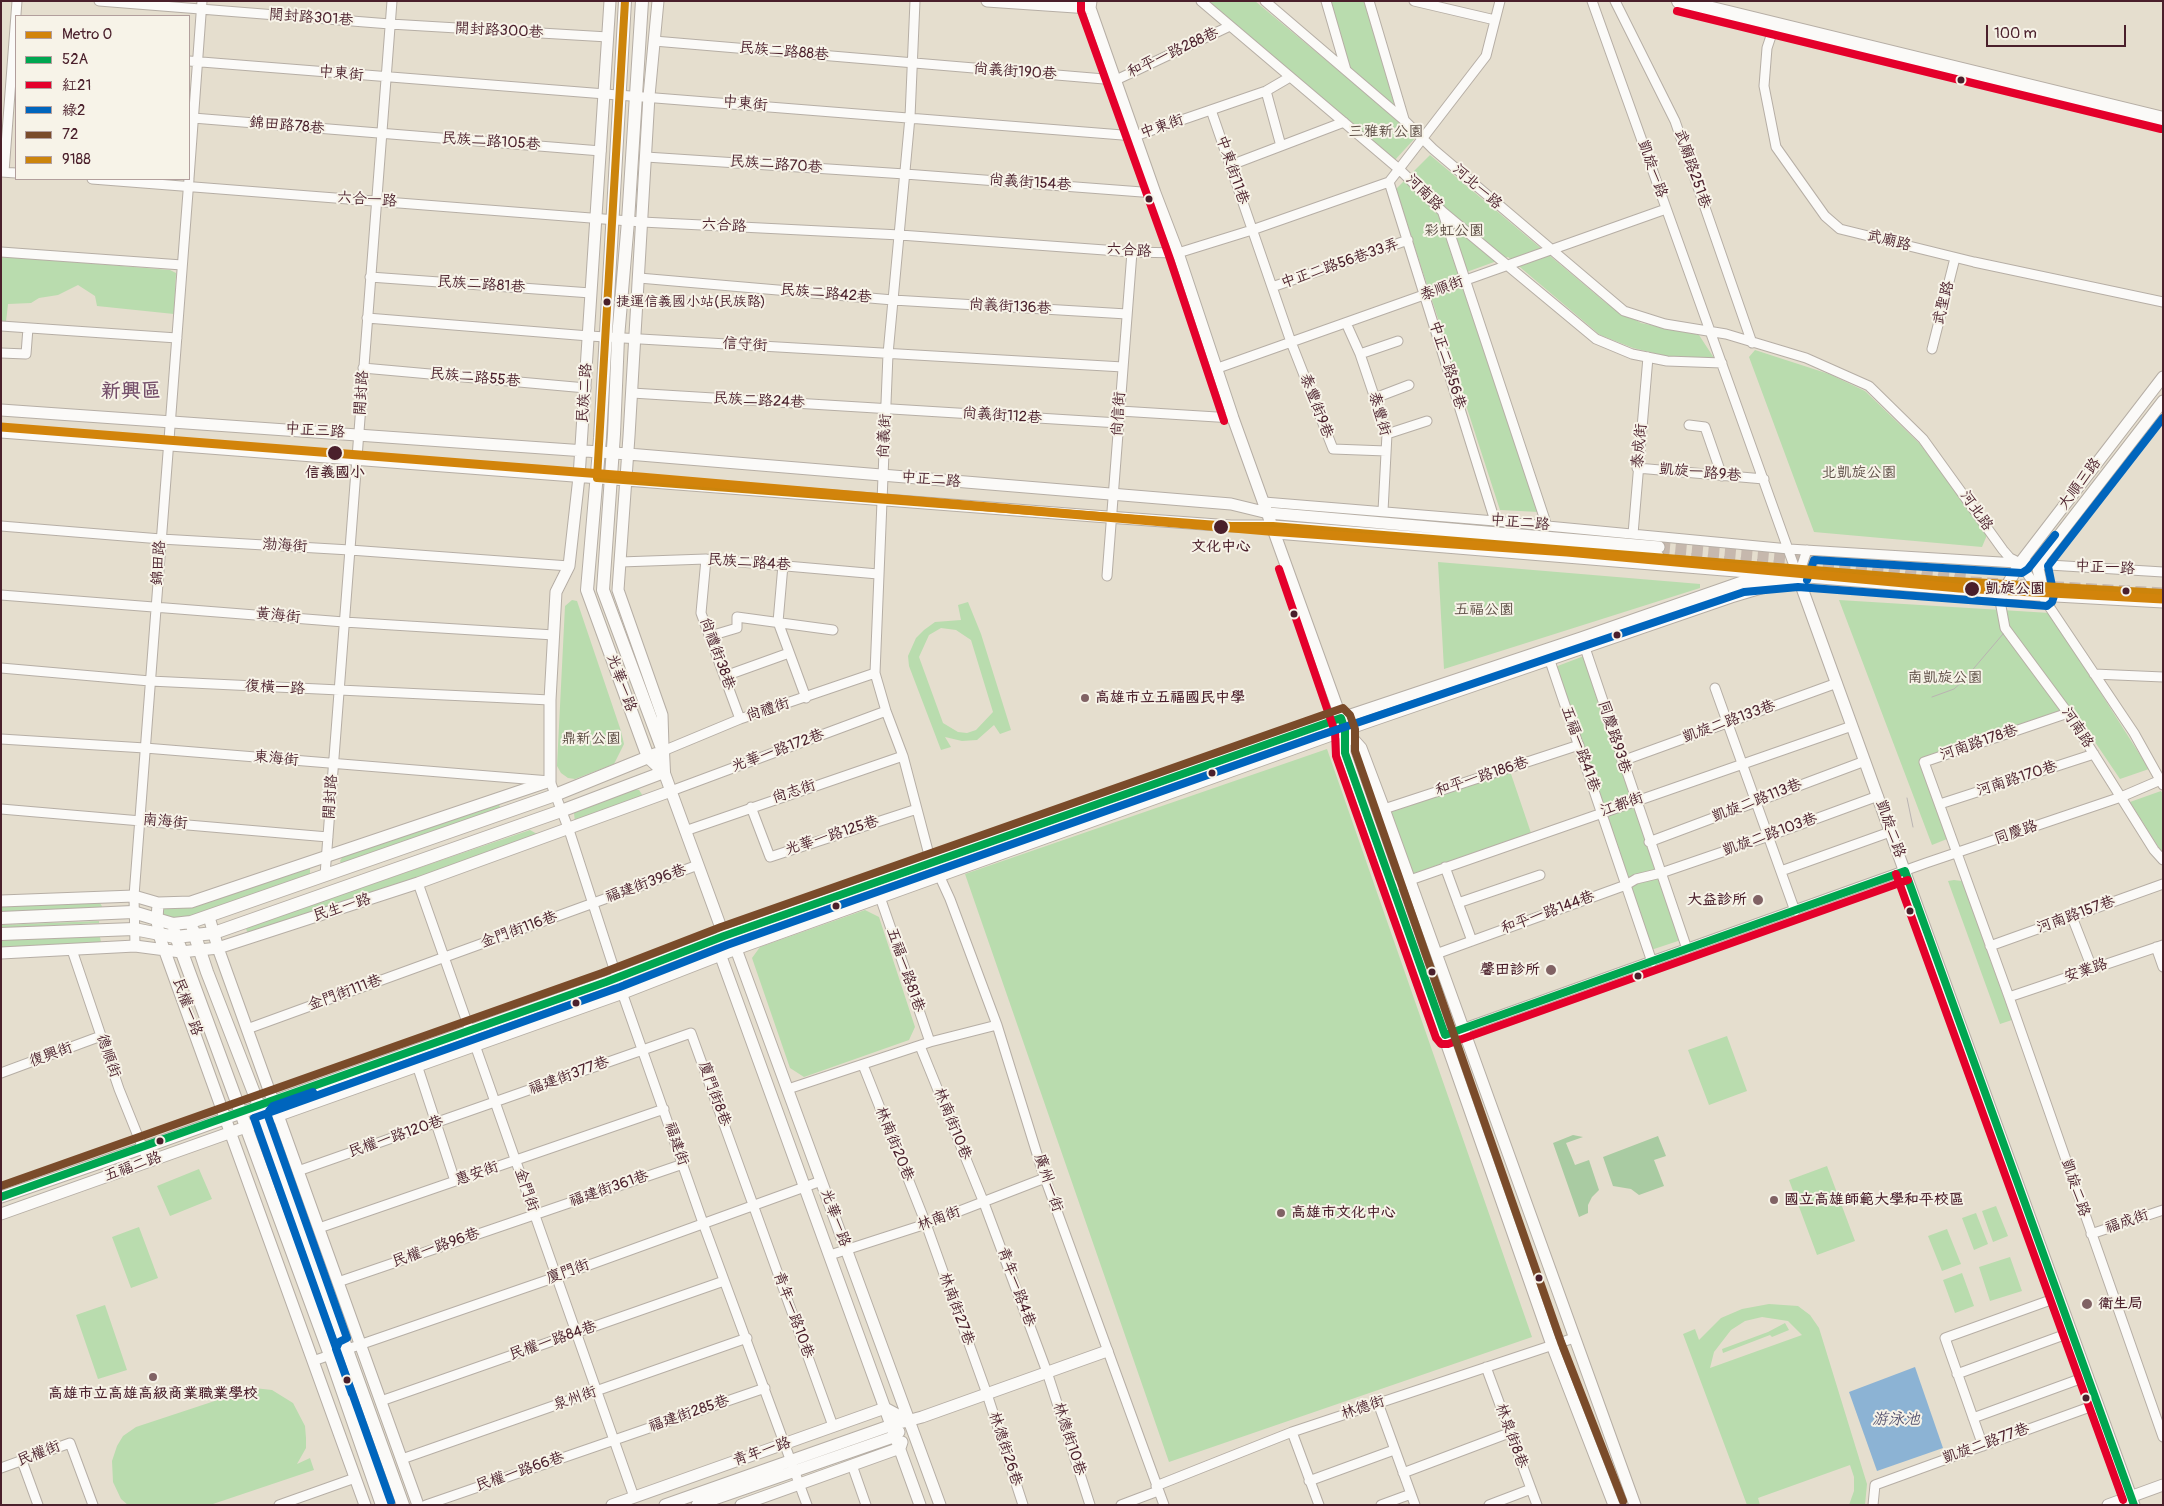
<!DOCTYPE html>
<meta charset="utf-8">
<style>
body{margin:0}
#map{position:relative;width:2164px;height:1506px;overflow:hidden;background:#e5dece;font-family:Pangolin,"LXGW WenKai TC",sans-serif}
canvas{display:block}
.frame{position:absolute;inset:0;border:2px solid #4a1f2b;pointer-events:none}
.legend{position:absolute;left:15px;top:15px;width:175px;height:165px;box-sizing:border-box;background:#f7f3e8;border:1px solid #b29e9c;margin:0;padding:6px 9px;list-style:none;font-size:15px;color:#4a1f2b}
.legend li{display:flex;align-items:center;gap:10px;height:25px}
.legend b{width:25px;border:1px solid #b29e9c}
.scale{position:absolute;left:1986px;top:25px;width:140px;height:22px;box-sizing:border-box;border:2px solid #4a1f2b;border-top:0;padding-left:6px;font-size:15px;line-height:18px;white-space:nowrap;color:#4a1f2b;-webkit-text-stroke:4px #f7f3e8;paint-order:stroke}
</style>
<div id="map">
<canvas width="2164" height="1506"></canvas>
<div class="frame"></div>
<ul class="legend">
<li><b style="height:6px;background:#d2840b"></b>Metro O</li>
<li><b style="height:6px;background:#00a651"></b>52A</li>
<li><b style="height:6px;background:#e4002b"></b>紅21</li>
<li><b style="height:6px;background:#0065bd"></b>綠2</li>
<li><b style="height:6px;background:#7a4b2a"></b>72</li>
<li><b style="height:6px;background:#cc840b"></b>9188</li>
</ul>
<div class="scale">100 m</div>
</div>
<script>
const ctx = document.querySelector('canvas').getContext('2d');
ctx.lineJoin = 'round';
function paint(path, color) {
  ctx.fillStyle = color;
  ctx.fill(path, 'evenodd');
}
function toPath(rows) {
  const path = new Path2D();
  for (const r of rows) {
    path.moveTo(r[0], r[1]);
    for (let i = 2; i < r.length; i += 2) path.lineTo(r[i], r[i + 1]);
  }
  return path;
}
function strokePath(path, color, width, dash) {
  ctx.strokeStyle = color;
  ctx.lineWidth = width;
  ctx.lineCap = dash ? 'butt' : 'round';
  ctx.setLineDash(dash || []);
  ctx.stroke(path);
}
function write(font, color, halo, rows, align = 'center') {
  ctx.font = font + ' Pangolin,"LXGW WenKai TC",sans-serif';
  ctx.lineWidth = 4;
  ctx.setLineDash([]);
  ctx.textBaseline = 'middle';
  ctx.strokeStyle = halo;
  ctx.fillStyle = color;
  for (const [text, x, y, turn = 0] of rows) {
    ctx.save();
    ctx.translate(x, y);
    ctx.rotate((+turn || 0) * Math.PI / 180);
    ctx.textAlign = isNaN(turn) ? turn : align;
    if (halo) ctx.strokeText(text, 0, 0);
    ctx.fillText(text, 0, 0);
    ctx.restore();
  }
}
paint(toPath([
 [1207,1,1255,1,1417,136,1394,161],
 [1329,1,1365,1,1395,107,1350,69],
 [1430,155,1606,303,1641,323,1699,335,1714,358,1666,356,1633,348,1600,335,1508,257,1461,274,1539,512,1500,510,1396,189],
 [1,256,170,270,176,273,174,314,97,306,95,296,78,285,58,295,39,298,31,303,8,304,6,322,1,322],
 [1755,350,1829,374,1865,391,1919,443,1948,480,1987,535,1982,547,1814,532,1749,357],
 [1438,562,1700,584,1700,588,1444,669],
 [572,600,577,601,621,731,624,744,614,764,575,779,568,778,561,773,557,766,565,606],
 [1839,600,2050,613,2149,769,2120,779,2074,711,1919,761,1947,839,1932,845],
 [968,602,981,634,1011,730,1000,734,994,725,977,740,962,741,945,737,951,747,941,750,909,666,908,656,916,638,924,630,935,622,961,620,958,605],
 [941,628,956,630,971,640,993,712,976,730,967,733,958,732,943,723,919,657,929,635],
 [1584,656,1681,940,1651,950,1555,667],
 [1327,749,1532,1337,1169,1462,965,874],
 [1510,771,1531,833,1412,874,1390,810],
 [633,789,639,790,643,796,575,822,574,813],
 [2161,791,2163,794,2163,854,2130,802],
 [496,804,499,804,501,811,341,864,340,861,343,856],
 [530,830,537,834,536,838,248,933,246,929,249,926],
 [307,867,310,869,310,875,191,919,162,917,163,910,166,907],
 [1954,880,1962,881,2012,1020,2000,1024,1948,881],
 [100,903,103,908,1,914,1,906],
 [865,910,879,917,915,1027,909,1040,804,1077,790,1068,752,958,760,947],
 [99,921,99,923,1,928,1,925],
 [97,935,100,937,101,942,98,945,1,949,1,939],
 [1727,1036,1747,1091,1709,1105,1688,1050],
 [1827,1166,1855,1241,1817,1255,1789,1180],
 [199,1169,212,1199,170,1216,157,1186],
 [1996,1206,2008,1236,1993,1242,1982,1211],
 [1976,1213,1988,1244,1974,1250,1962,1218],
 [139,1227,158,1278,131,1288,112,1237],
 [1947,1229,1961,1264,1942,1271,1928,1236],
 [2010,1257,2022,1291,1990,1301,1979,1267],
 [1962,1273,1974,1306,1955,1313,1943,1280],
 [1769,1304,1798,1306,1810,1315,1819,1328,1867,1484,1865,1505,1849,1505,1854,1491,1854,1477,1850,1465,1758,1498,1760,1505,1747,1505,1683,1334,1695,1329,1699,1340,1721,1318,1742,1309],
 [1762,1317,1788,1321,1802,1335,1710,1368,1714,1352,1731,1330,1745,1321],
 [105,1305,127,1370,98,1379,76,1315],
 [1785,1323,1789,1330,1772,1337,1770,1335,1723,1353,1722,1349,1768,1332],
 [254,1388,272,1390,293,1403,305,1426,306,1438,306,1448,297,1464,310,1458,314,1470,210,1505,128,1505,121,1499,113,1482,112,1461,117,1446,123,1436,136,1427]
]), '#b9dcae');
paint(toPath([
 [1573,1135,1583,1137,1566,1143,1575,1165,1589,1160,1599,1190,1592,1197,1588,1205,1588,1213,1579,1217,1553,1143],
 [1658,1136,1666,1156,1654,1160,1664,1186,1639,1195,1631,1189,1613,1186,1603,1157]
]), '#a9cba2');
paint(toPath([
 [1915,1367,1943,1448,1877,1471,1849,1392]
]), '#8cb3d4');
strokePath(toPath([
 [1659,547,1966,574],
 [1658,556,1937,580,2163,593]
]), '#c6b8ad', 11, [11, 5.5]);
const minor = toPath([
 [99,1,390,24,608,37],
 [915,1,910,117,888,354,875,673,886,711,903,756,928,851,950,899,997,1025,1042,1170,1164,1505],
 [1201,1,1400,170,1443,212,1596,339,1632,354,1667,361,1722,363],
 [1265,1,1404,120,1433,149,1624,311,1665,324,1726,334,1806,358,1869,386,1923,439,2003,550,2010,558,2020,563,2134,733,2163,785],
 [1326,1,1346,70],
 [1369,1,1404,119],
 [1414,1,1495,20],
 [1592,1,1798,577],
 [1615,1,1675,121,1752,343],
 [1775,24,1767,48,1764,86,1776,147,1825,216,1840,229,1974,262,2163,302],
 [654,41,1116,80,1230,26],
 [189,61,1135,136,1266,91,1290,77],
 [1266,91,1281,146],
 [1211,110,1291,342,1333,449,1386,451],
 [193,118,601,151],
 [646,157,905,174,1155,193],
 [1231,165,1344,122],
 [1,172,16,173],
 [4,172,17,1],
 [189,178,202,1],
 [92,179,642,222,900,235,1132,252,1178,253,1252,230,1389,182,1486,56,1500,1],
 [1389,182,1495,521],
 [1443,213,1547,526],
 [1,252,182,265],
 [370,277,591,293],
 [639,278,893,300,1127,314],
 [1272,287,1408,240],
 [367,318,589,336,1123,367],
 [1346,323,1360,354,1387,434,1383,511],
 [1,326,177,338],
 [1932,349,1955,258],
 [1,353,26,354,28,328],
 [1360,354,1398,341],
 [363,368,586,388],
 [1218,368,1666,209],
 [632,393,1119,423],
 [1375,398,1409,385],
 [1120,411,1233,418],
 [1689,425,1705,427,1722,476],
 [1387,434,1427,421],
 [1637,468,1764,479],
 [1264,502,1495,521,1789,549,2163,572],
 [1,526,161,539,350,550,569,566],
 [1276,534,2002,594,2163,603],
 [1633,534,1648,357],
 [706,559,701,613,740,719],
 [620,562,706,559,878,574],
 [783,565,778,622,806,698],
 [1107,576,1132,252],
 [1798,577,1807,550],
 [2002,594,2000,601,2005,628,2068,713,2154,850,2163,860],
 [1,595,344,622,554,635],
 [710,636,737,628,737,617,833,630],
 [1583,642,1687,949],
 [1548,655,1652,962],
 [1,668,150,681,550,700],
 [2094,674,2163,677],
 [725,676,789,653],
 [1715,688,1795,911],
 [2068,713,1924,762,2009,997,2163,1437],
 [1,739,145,748,550,781,569,830,617,978,703,1223,807,1505],
 [663,751,740,719,875,673],
 [1622,761,1837,683],
 [671,791,886,711],
 [1940,804,2094,754],
 [751,807,770,857,917,809],
 [1,809,328,837],
 [1384,809,1579,745],
 [685,831,903,756],
 [1649,842,1865,761],
 [1445,867,1472,941],
 [1781,871,1890,832],
 [325,875,392,1],
 [418,883,634,1497],
 [1393,886,1852,726],
 [880,897,930,1042],
 [1458,903,1540,875],
 [2072,917,2092,968],
 [135,946,134,896,189,179],
 [1990,946,2163,884],
 [2156,947,2163,967],
 [72,950,119,1089,148,1161],
 [1436,954,1626,885,1636,879,1661,873,1769,836,1878,796],
 [2009,997,2163,945],
 [247,1029,698,865],
 [1445,1035,1926,863,2121,797,2163,779],
 [920,1046,984,1203,1047,1372,1090,1505],
 [417,1065,455,1181],
 [863,1065,926,1224,987,1394,1023,1505],
 [1,1073,101,1036],
 [788,1089,930,1042,997,1025],
 [298,1171,691,1033,833,1426],
 [319,1228,664,1109],
 [2091,1234,2163,1210],
 [830,1255,926,1224,1045,1178],
 [338,1282,683,1164],
 [313,1361,556,1277,821,1181],
 [1486,1367,1537,1505],
 [1957,1374,2072,1332],
 [381,1401,724,1281],
 [1378,1403,1415,1505],
 [1973,1418,2088,1376],
 [1292,1432,1319,1505],
 [1983,1446,1945,1338,2059,1297],
 [402,1459,747,1338],
 [22,1461,38,1505],
 [852,1465,866,1505],
 [1,1468,70,1443,93,1505],
 [1403,1473,1509,1433],
 [1309,1481,1394,1450],
 [1156,1486,1292,1432,1574,1338],
 [279,1505,355,1478],
 [426,1505,765,1388],
 [1121,1505,1158,1491],
 [1381,1505,1411,1494],
 [1489,1505,1531,1489],
 [1873,1505,1875,1485,2098,1404]
]);
const tertiary = toPath([
 [658,1,649,96,629,436,618,590,662,715,663,747],
 [987,1,1090,8],
 [1091,1,1090,8,1155,193,1178,253,1233,418,1341,718,1345,730,1345,753,1552,1345,1614,1505],
 [1,410,628,454,1231,504,1268,513,1659,547],
 [1,432,1094,516,1231,526,1273,526,1658,556],
 [1798,577,2134,1505],
 [2002,594,2020,563,2163,377],
 [2044,596,2037,564,2163,401],
 [1345,730,1361,748,1384,809,1635,1505],
 [664,772,724,936,736,949,940,1505],
 [1,901,134,896,158,903,191,902,550,781,550,700,556,592,569,566,579,477,610,1],
 [158,903,157,920,159,935,365,1505],
 [209,917,218,948,418,1505],
 [722,947,720,954,920,1505],
 [1,953,135,946,181,952,218,948,418,883,671,791],
 [1,1197,143,1148,606,982,724,936,1315,727,1581,638,1742,582,1774,579],
 [1,1214,623,993,736,949,1365,723,1731,597,1798,577],
 [612,1505,885,1408,909,1421],
 [665,1505,892,1425,922,1417,1107,1351],
 [697,1505,896,1436,899,1432],
 [741,1505,900,1448,902,1442],
 [2108,1505,2163,1485]
]);
const secondary = toPath([
 [625,1,600,438,587,590,648,757,664,772],
 [642,1,628,221,618,338,614,434,603,590,663,751,664,772],
 [1,918,133,912,173,924,191,922,555,795,656,754],
 [193,930,207,972,259,1106,403,1505],
 [174,931,330,1355,382,1505],
 [1,934,134,929,175,937,214,933,561,811,664,772]
]);
const primary = toPath([
 [1679,1,2163,119]
]);
strokePath(minor, '#b6aea5', 11);
strokePath(tertiary, '#b6aea5', 13);
strokePath(secondary, '#b6aea5', 14);
strokePath(primary, '#b6aea5', 16);
strokePath(minor, '#fbfaf8', 9);
strokePath(tertiary, '#fbfaf8', 11);
strokePath(secondary, '#fbfaf8', 12);
strokePath(primary, '#fbfaf8', 14);
strokePath(toPath([
 [1932,697,1954,689,1963,681,2003,634],
 [1907,798,1913,827]
]), '#b9b3b2', 1);
strokePath(toPath([
 [1905,871,2134,1505],
 [1,1197,606,982,724,936,1341,718,1345,730,1345,753,1445,1035,1905,871]
]), '#00a651', 8);
strokePath(toPath([
 [1081,1,1081,11,1169,256,1224,421],
 [1677,11,2161,129],
 [1279,569,1335,732,1336,756,1436,1038,1441,1044,1448,1044,1908,880],
 [1896,874,2123,1500]
]), '#e4002b', 8);
strokePath(toPath([
 [1807,580,1814,560,2022,573,2028,569,2055,535],
 [313,1092,273,1106,269,1111,268,1116,347,1338,339,1342,336,1349,352,1394],
 [391,1502,254,1118,620,987,727,945,1318,736,1744,592,1798,587,2047,606,2052,602,2054,596,2048,566,2163,418]
]), '#0065bd', 8);
strokePath(toPath([
 [1,1186,602,973,721,927,1343,708,1350,715,1355,729,1355,751,1561,1342,1623,1501]
]), '#7a4b2a', 8);
strokePath(toPath([
 [625,1,597,478,1231,526,1273,526,1937,580,2163,593]
]), '#cc840b', 8);
strokePath(toPath([
 [1,427,640,477,1268,531,1567,552,1959,588,2163,599]
]), '#d2840b', 9);
for (const [x, y, r, color] of [
 [1961,80,4.5,"#4a1f2b"],
 [1149,199,4.5,"#4a1f2b"],
 [607,302,4.5,"#4a1f2b"],
 [335,453,8,"#4a1f2b"],
 [1221,527,8,"#4a1f2b"],
 [1972,589,8,"#4a1f2b"],
 [2126,591,4.5,"#4a1f2b"],
 [1294,614,4.5,"#4a1f2b"],
 [1617,635,4.5,"#4a1f2b"],
 [1085,698,5,"#806264"],
 [1212,773,4.5,"#4a1f2b"],
 [1758,900,6,"#806264"],
 [836,906,4.5,"#4a1f2b"],
 [1910,911,4.5,"#4a1f2b"],
 [1551,970,6,"#806264"],
 [1432,972,4.5,"#4a1f2b"],
 [1638,976,4.5,"#4a1f2b"],
 [576,1003,4.5,"#4a1f2b"],
 [160,1141,4.5,"#4a1f2b"],
 [1774,1200,5,"#806264"],
 [1281,1213,5,"#806264"],
 [1539,1278,4.5,"#4a1f2b"],
 [2087,1304,6,"#806264"],
 [153,1377,5,"#806264"],
 [347,1380,4.5,"#4a1f2b"],
 [2086,1398,4.5,"#4a1f2b"]
]) {
  const dot = new Path2D();
  dot.arc(x, y, r, 0, 2 * Math.PI);
  ctx.fillStyle = color;
  ctx.fill(dot);
  strokePath(dot, '#f7f3e8', 2);
}
write('14px', '#4a1f2b', '#f7f3e8', [
 ["捷運信義國小站(民族路)",616,302]
], 'left');
write('15px', '#4a1f2b', '#f7f3e8', [
 ["開封路301巷",311,18,4],
 ["開封路300巷",499,31,3],
 ["民族二路88巷",784,52,5],
 ["和平一路288巷",1173,53,-25],
 ["尚義街190巷",1015,72,4],
 ["中東街",341,74,5],
 ["中東街",745,104,5],
 ["錦田路78巷",287,126,5],
 ["中東街",1162,127,-19],
 ["民族二路105巷",491,142,4],
 ["民族二路70巷",776,165,4],
 ["凱旋一路",1652,169,70],
 ["武廟路251巷",1692,169,71],
 ["中東街11巷",1232,170,71],
 ["尚義街154巷",1030,183,4],
 ["河北一路",1477,187,41],
 ["河南路",1424,193,44],
 ["六合一路",367,200,4],
 ["六合路",724,226,3],
 ["武廟路",1889,241,14],
 ["六合路",1129,251,3],
 ["中正二路56巷33弄",1340,264,-19],
 ["民族二路81巷",481,285,4],
 ["泰順街",1442,289,-20],
 ["民族二路42巷",826,294,5],
 ["武聖路",1944,303,-76],
 ["尚義街136巷",1010,307,3],
 ["信守街",745,345,3],
 ["中正二路56巷",1447,365,73],
 ["民族二路55巷",475,378,5],
 ["開封路",362,393,-86],
 ["民族二路",585,393,-86],
 ["民族二路24巷",759,401,3],
 ["泰豐街9巷",1316,406,69],
 ["尚信街",1119,414,-86],
 ["泰豐街",1379,414,74],
 ["尚義街112巷",1002,416,4],
 ["中正三路",315,431,4],
 ["尚義街",885,436,-87],
 ["泰成街",1640,446,-85],
 ["凱旋一路9巷",1700,473,5],
 ["中正二路",931,480,5],
 ["大順三路",2080,484,-53],
 ["河北路",1976,511,55],
 ["中正二路",1520,523,5],
 ["渤海街",285,546,3],
 ["錦田路",159,563,-86],
 ["民族二路4巷",749,563,4],
 ["中正一路",2105,568,3],
 ["黃海街",278,616,5],
 ["尚禮街38巷",717,654,70],
 ["光華一路",621,683,70],
 ["復橫一路",275,688,3],
 ["尚禮街",768,710,-18],
 ["凱旋二路133巷",1729,722,-20],
 ["河南路",2077,728,57],
 ["同慶路93巷",1614,737,72],
 ["河南路178巷",1979,743,-19],
 ["五福一路41巷",1580,749,71],
 ["光華一路172巷",778,751,-20],
 ["東海街",276,759,5],
 ["和平一路186巷",1482,777,-18],
 ["河南路170巷",2017,779,-18],
 ["尚志街",794,792,-18],
 ["開封路",331,797,-86],
 ["凱旋二路113巷",1757,801,-21],
 ["江都街",1622,805,-19],
 ["南海街",165,822,5],
 ["凱旋二路",1890,829,70],
 ["同慶路",2016,833,-19],
 ["凱旋二路103巷",1770,835,-20],
 ["光華一路125巷",832,836,-18],
 ["福建街396巷",646,884,-20],
 ["民生一路",342,908,-18],
 ["和平一路144巷",1548,913,-20],
 ["河南路157巷",2076,915,-20],
 ["金門街116巷",519,930,-20],
 ["五福一路81巷",905,970,71],
 ["安業路",2086,971,-19],
 ["金門街111巷",345,993,-20],
 ["民權一路",187,1007,70],
 ["復興街",51,1055,-20],
 ["德順街",108,1056,71],
 ["福建街377巷",569,1076,-20],
 ["廈門街8巷",714,1094,70],
 ["林南街10巷",952,1124,68],
 ["民權一路120巷",396,1137,-19],
 ["福建街",676,1144,71],
 ["林南街20巷",894,1144,68],
 ["五福二路",133,1167,-20],
 ["惠安街",477,1174,-19],
 ["廣州一街",1048,1183,71],
 ["凱旋二路",2075,1188,71],
 ["福建街361巷",609,1189,-19],
 ["金門街",526,1190,71],
 ["光華一路",835,1218,70],
 ["林南街",939,1219,-20],
 ["福成街",2127,1222,-19],
 ["民權一路96巷",436,1248,-19],
 ["廈門街",568,1272,-20],
 ["青年一路4巷",1016,1287,70],
 ["林南街27巷",956,1309,70],
 ["青年一路10巷",793,1315,70],
 ["民權一路84巷",553,1341,-19],
 ["泉州街",575,1399,-19],
 ["林德街",1363,1408,-18],
 ["福建街285巷",689,1414,-19],
 ["林泉街8巷",1511,1436,70],
 ["林德街10巷",1069,1439,72],
 ["凱旋二路77巷",1986,1444,-20],
 ["林德街26巷",1005,1449,72],
 ["青年一路",762,1452,-19],
 ["民權街",39,1454,-21],
 ["民權一路66巷",520,1472,-19]
]);
write('15px', '#5d4e45', '#f7f3e8', [
 ["三雅新公園",1386,132],
 ["彩虹公園",1454,231],
 ["北凱旋公園",1859,473],
 ["五福公園",1484,610],
 ["南凱旋公園",1945,678],
 ["鼎新公園",591,739]
]);
write('bold 15px', '#4a1f2b', '#f7f3e8', [
 ["信義國小",335,473],
 ["文化中心",1221,547],
 ["凱旋公園",1985,589,"left"]
]);
write('bold 15px', '#4a1f2b', '#f7f3e8', [
 ["高雄市立五福國民中學",1095,698],
 ["大益診所",1747,900,"right"],
 ["馨田診所",1540,970,"right"],
 ["國立高雄師範大學和平校區",1784,1200],
 ["高雄市文化中心",1291,1213],
 ["衛生局",2098,1304],
 ["高雄市立高雄高級商業職業學校",153,1394,"center"]
], 'left');
write('italic 16px', '#55536f', '#f7f3e8', [
 ["游泳池",1896,1420]
]);
write('bold 20px', '#744f6a', '#f7f3e8', [
 ["新興區",131,392]
]);
</script>
